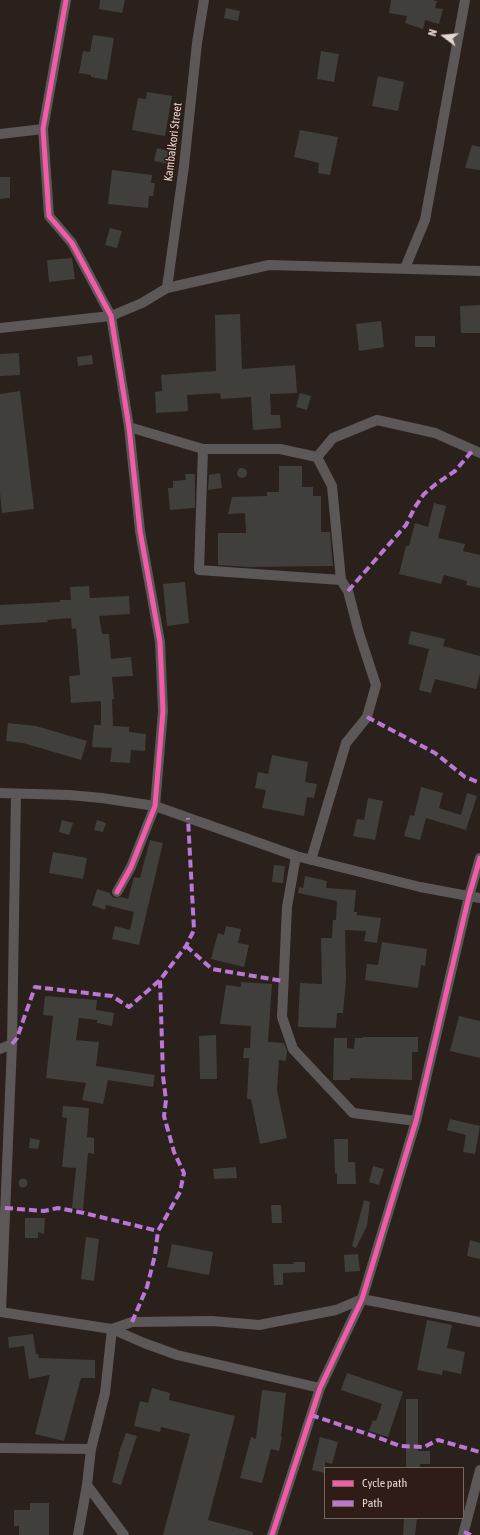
<!DOCTYPE html>
<style>
body{margin:0}
#map{position:relative;width:480px;height:1535px;overflow:hidden;background:#2a201c;font-family:"Asap Condensed",sans-serif}
canvas{display:block}
.legend{position:absolute;left:324px;top:1467px;width:140px;height:52px;box-sizing:border-box;background:#301c16;border:1px solid #786661;margin:0;padding:5px 7px;list-style:none;font-size:12px;color:#e4d6d2}
.legend li{display:flex;align-items:center;gap:8px;height:20px}
.legend b{width:20px;border:1px solid #786661}
.north{position:absolute;left:424px;top:16px;width:40px;height:40px;-webkit-text-stroke:3px #301c16;paint-order:stroke;rotate:286deg;font-size:11px;font-weight:700;line-height:16px;text-align:center;color:#e4d6d2}
.north::after{content:'';display:block;margin:auto;width:14px;height:18px;background:#e4d6d2;clip-path:polygon(50% 0,100% 100%,50% 72%,0 100%)}
</style>
<div id="map">
<canvas width="480" height="1535"></canvas>
<ul class="legend">
<li><b style="height:5px;background:#f35aa7"></b>Cycle path</li>
<li><b style="height:5px;background:#ba77d6"></b>Path</li>
</ul>
<div class="north">N</div>
</div>
<script>
const ctx = document.querySelector('canvas').getContext('2d');
ctx.lineJoin = 'round';
function paint(path, color) {
  ctx.fillStyle = color;
  ctx.fill(path, 'evenodd');
}
function toPath(rows) {
  const path = new Path2D();
  for (const r of rows) {
    if (r.length === 3) {
      path.moveTo(r[0] + r[2], r[1]);
      path.arc(r[0], r[1], r[2], 0, 2 * Math.PI);
      continue;
    }
    path.moveTo(r[0], r[1]);
    for (let i = 2; i < r.length; i += 2) path.lineTo(r[i], r[i + 1]);
  }
  return path;
}
function strokePath(path, color, width, dash) {
  ctx.strokeStyle = color;
  ctx.lineWidth = width;
  ctx.lineCap = dash ? 'butt' : 'round';
  ctx.setLineDash(dash || []);
  ctx.stroke(path);
}
function write(font, color, halo, rows, align = 'center') {
  ctx.font = font + ' "Asap Condensed",sans-serif';
  ctx.lineWidth = 3.5;
  ctx.setLineDash([]);
  ctx.textBaseline = 'middle';
  ctx.strokeStyle = halo;
  ctx.fillStyle = color;
  for (const [text, x, y, turn = 0] of rows) {
    ctx.save();
    ctx.translate(x, y);
    ctx.rotate((+turn || 0) * Math.PI / 180);
    ctx.textAlign = isNaN(turn) ? turn : align;
    if (halo) ctx.strokeText(text, 0, 0);
    ctx.fillText(text, 0, 0);
    ctx.restore();
  }
}
paint(toPath([
 [100,0,125,0,122,13,99,9],
 [391,0,434,0,434,1,437,1,435,8,443,9,439,24,425,20,423,29,405,23,407,16,389,13],
 [226,8,240,11,238,21,224,18],
 [93,35,114,38,107,80,91,77,91,75,79,73,83,51,90,52],
 [321,51,339,54,334,82,317,79],
 [378,76,404,82,398,111,372,106],
 [147,92,172,96,165,136,132,130,138,98,146,99],
 [300,130,338,137,330,175,318,173,319,163,294,157],
 [472,145,480,147,480,170,465,168],
 [157,148,173,152,170,164,154,161],
 [112,170,152,175,151,183,155,183,153,196,149,196,148,208,108,204],
 [0,177,10,177,10,198,0,199],
 [110,228,122,231,117,248,105,245],
 [72,258,75,279,49,282,47,260],
 [480,305,480,333,461,333,460,306],
 [240,314,242,369,295,365,297,393,270,394,271,415,280,415,281,428,253,430,251,397,221,399,220,393,187,395,188,411,156,413,155,392,162,391,161,375,216,371,215,315],
 [381,321,384,347,359,351,356,324],
 [415,336,435,336,435,347,415,347],
 [19,353,20,375,0,376,0,354],
 [92,355,93,364,78,366,77,357],
 [20,391,34,509,2,513,0,493,0,394],
 [300,393,311,396,307,410,296,407],
 [279,466,302,466,302,487,313,487,313,496,321,496,321,532,330,532,333,566,249,567,218,565,218,533,246,533,245,513,228,514,232,497,267,496,267,492,279,492],
 [242,473,5],
 [220,473,222,488,208,490,209,475],
 [185,474,195,474,195,508,170,510,168,488,173,488,173,481,186,480],
 [434,503,446,506,438,538,465,544,463,551,480,555,480,588,466,585,467,581,444,575,441,584,399,574,406,546,409,546,415,523,428,527],
 [185,582,189,623,167,626,163,584],
 [89,586,90,598,129,596,130,614,99,616,102,634,109,634,111,659,131,657,133,676,112,677,114,699,112,699,113,726,129,727,129,732,146,734,145,751,131,750,130,763,110,762,112,748,92,747,94,725,101,725,101,701,71,703,69,676,80,675,76,628,72,629,71,618,47,620,48,622,0,625,0,605,60,602,60,600,71,600,70,587],
 [411,631,445,639,443,646,480,656,480,673,476,689,435,679,431,693,419,690,429,649,408,644],
 [8,723,36,726,87,741,81,760,23,743,6,741],
 [272,755,308,762,305,782,317,784,314,798,307,797,304,816,262,808,266,790,255,788,258,772,268,774],
 [421,787,443,793,439,808,461,815,467,793,477,796,466,830,426,818,420,840,404,836,410,815,414,816],
 [368,798,383,801,375,840,353,836,357,819,364,820],
 [62,820,73,823,69,835,59,832],
 [97,820,106,823,103,832,94,830],
 [150,840,163,843,139,945,112,939,115,926,130,930,134,912,106,905,105,910,92,905,97,889,110,893,110,894,114,898,121,897,128,899,134,877,140,878],
 [53,852,87,858,83,879,49,873],
 [274,865,285,866,283,883,272,882],
 [305,876,327,881,326,888,356,890,354,912,357,912,357,915,381,918,377,943,364,941,366,931,345,930,346,980,343,1013,337,1013,336,1028,298,1027,300,983,322,984,321,938,332,938,333,920,336,920,337,901,298,893,299,887,303,888],
 [226,926,241,929,238,943,249,945,244,967,211,959,218,933,224,935],
 [382,942,427,949,425,966,421,965,418,988,365,980,367,964,378,965],
 [241,982,272,984,268,1042,284,1043,287,1051,286,1061,279,1060,277,1090,287,1138,260,1144,251,1099,247,1099,249,1058,243,1058,244,1048,250,1048,251,1026,220,1024,226,985,241,987],
 [45,996,97,1000,96,1010,114,1013,112,1026,97,1023,97,1020,79,1018,76,1040,99,1042,96,1066,155,1075,153,1087,108,1080,103,1104,82,1100,86,1083,46,1078,53,1016,43,1015],
 [459,1016,480,1021,480,1058,450,1051],
 [216,1035,217,1079,200,1079,199,1036],
 [363,1037,418,1037,418,1052,412,1052,412,1080,350,1078,350,1080,333,1080,334,1038,347,1038,347,1048,354,1049,355,1038,363,1038],
 [63,1106,89,1108,87,1137,94,1138,94,1154,88,1153,83,1210,72,1208,76,1168,62,1167,67,1118,62,1117],
 [450,1119,480,1126,475,1154,463,1152,466,1135,447,1130],
 [30,1138,40,1140,38,1149,29,1148],
 [334,1139,348,1139,348,1162,355,1162,356,1184,337,1184,337,1173,335,1173],
 [373,1166,384,1169,379,1185,369,1182],
 [236,1167,237,1178,214,1179,213,1169],
 [23,1183,4.5],
 [364,1200,370,1202,367,1226,356,1248,352,1246],
 [271,1205,281,1205,282,1223,272,1223],
 [25,1218,45,1218,44,1234,38,1232,38,1238,25,1238],
 [86,1237,99,1239,94,1281,81,1279],
 [470,1240,480,1243,480,1259,467,1256],
 [172,1244,213,1252,209,1275,167,1267],
 [358,1254,360,1271,345,1272,344,1255],
 [293,1262,305,1262,305,1272,283,1273,283,1285,274,1285,273,1264,294,1264],
 [427,1320,452,1325,447,1348,465,1352,461,1374,443,1370,442,1375,417,1370],
 [33,1334,36,1354,38,1354,39,1358,95,1360,95,1378,81,1378,64,1441,35,1434,50,1375,29,1379,24,1346,9,1348,8,1337],
 [347,1373,403,1392,388,1437,369,1431,373,1420,376,1421,382,1404,341,1390],
 [152,1388,170,1393,169,1400,235,1416,208,1520,253,1532,253,1535,163,1535,190,1434,161,1427,160,1432,134,1426,140,1401,148,1403],
 [262,1390,286,1393,281,1437,282,1437,279,1451,271,1449,262,1483,240,1478,251,1437,256,1439],
 [406,1399,418,1399,418,1451,430,1451,430,1464,420,1464,420,1468,406,1468],
 [126,1433,137,1436,121,1485,112,1482,119,1455,118,1455],
 [320,1437,338,1442,332,1464,325,1462,325,1473,312,1470],
 [30,1503,49,1503,49,1535,19,1535,19,1526,14,1526,14,1510,30,1510],
 [404,1518,417,1518,415,1535,403,1535]
]), '#403f3b');
strokePath(toPath([
 [66,0,43,129,49,216,72,243,111,316,129,427,140,531,160,642,163,711,155,806,131,867,117,892],
 [0,134,43,129],
 [405,268,425,220,465,0],
 [167,288,184,166,197,43,204,0],
 [0,328,111,316,142,303,167,288,269,265,480,271],
 [129,427,203,449,280,449,317,457,332,486,341,580,348,591,359,633,376,685,367,717,346,743,311,860],
 [203,449,199,570,341,580],
 [317,457,333,438,377,420,435,433,480,453],
 [0,793,69,795,102,798,155,806,296,856,420,887,480,898],
 [296,856,287,907,282,1017,293,1049,353,1113,416,1121],
 [0,1049,12,1044],
 [0,1312,112,1329,132,1322,212,1321,259,1325,336,1310,362,1299,480,1322],
 [1,1312,12,1044,16,794],
 [0,1448,91,1449],
 [87,1485,124,1535],
 [78,1535,87,1485,91,1449,105,1393,112,1329,144,1343,177,1355,320,1388],
 [272,1535,320,1388,362,1299,416,1121,469,896,480,858],
 [463,1535,480,1470]
]), '#5c5857', 10);
strokePath(toPath([
 [348,591,406,525,415,507,424,494,436,484,455,471,473,450],
 [367,717,435,753,465,777,480,783],
 [186,946,212,969,283,981],
 [12,1044,17,1038,35,987,112,996,129,1007,160,980,186,946,194,930,188,818],
 [5,1208,44,1211,58,1208,84,1213,158,1231],
 [132,1322,147,1287,155,1255,158,1231,180,1192,184,1173,174,1152,164,1116,166,1100,163,1076,160,980],
 [311,1415,382,1439,400,1446,424,1447,438,1440,480,1452],
 [464,1532,471,1535]
]), '#ba77d6', 4, [8, 4]);
strokePath(toPath([
 [66,0,43,129,49,216,72,243,111,316,129,427,140,531,160,642,163,711,155,806,131,867,117,892],
 [272,1535,320,1388,362,1299,416,1121,469,896,480,858]
]), '#f35aa7', 5);
write('12px', '#e4d6d2', '#301c16', [
 ["Kambalkori Street",173,142,-83]
]);
</script>
